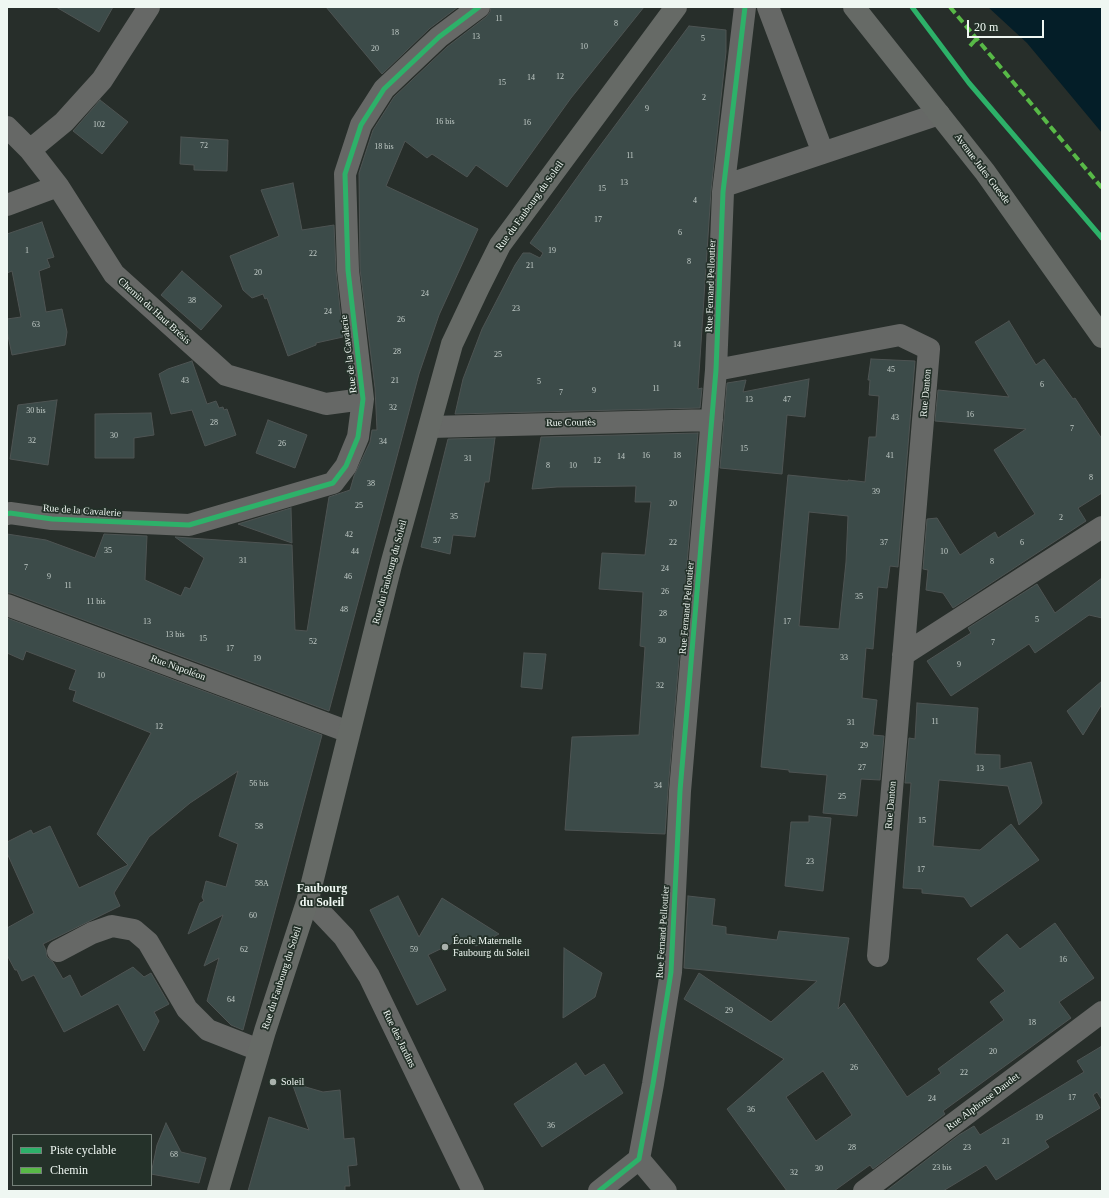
<!DOCTYPE html>
<meta charset="utf-8">
<style>
body{margin:0}
#map{position:relative;width:1109px;height:1198px;overflow:hidden;background:#272e2a;font-family:"Times New Roman",serif}
canvas{display:block}
.frame{position:absolute;inset:0;border:8px solid #eff7f2;pointer-events:none}
.legend{position:absolute;left:12px;top:1134px;width:140px;height:52px;box-sizing:border-box;background:#243129;border:1px solid #758079;margin:0;padding:5px 7px;list-style:none;font-size:12px;color:#eff7f2}
.legend li{display:flex;align-items:center;gap:8px;height:20px}
.legend b{width:20px;border:1px solid #758079}
.scale{position:absolute;left:967px;top:20px;width:77px;height:18px;box-sizing:border-box;border:2px solid #eff7f2;border-top:0;padding-left:5px;font-size:12px;line-height:14px;white-space:nowrap;color:#eff7f2;-webkit-text-stroke:3px #243129;paint-order:stroke}
</style>
<div id="map">
<canvas width="1109" height="1198"></canvas>
<div class="frame"></div>
<ul class="legend">
<li><b style="height:5px;background:#2db169"></b>Piste cyclable</li>
<li><b style="height:5px;background:#58b947"></b>Chemin</li>
</ul>
<div class="scale">20 m</div>
</div>
<script>
const ctx = document.querySelector('canvas').getContext('2d');
ctx.lineJoin = 'round';
function paint(path, color) {
  ctx.fillStyle = color;
  ctx.fill(path, 'evenodd');
}
function toPath(rows) {
  const path = new Path2D();
  for (const r of rows) {
    path.moveTo(r[0], r[1]);
    for (let i = 2; i < r.length; i += 2) path.lineTo(r[i], r[i + 1]);
  }
  return path;
}
function strokePath(path, color, width, dash) {
  ctx.strokeStyle = color;
  ctx.lineWidth = width;
  ctx.lineCap = dash ? 'butt' : 'round';
  ctx.setLineDash(dash || []);
  ctx.stroke(path);
}
function write(font, color, halo, rows, align = 'center') {
  ctx.font = font + ' "Times New Roman",serif';
  ctx.lineWidth = 3.5;
  ctx.setLineDash([]);
  ctx.textBaseline = 'middle';
  ctx.strokeStyle = halo;
  ctx.fillStyle = color;
  for (const [text, x, y, turn = 0] of rows) {
    ctx.save();
    ctx.translate(x, y);
    ctx.rotate((+turn || 0) * Math.PI / 180);
    ctx.textAlign = isNaN(turn) ? turn : align;
    if (halo) ctx.strokeText(text, 0, 0);
    ctx.fillText(text, 0, 0);
    ctx.restore();
  }
}
paint(toPath([
 [988,7,1102,7,1102,133,1027,43]
]), '#041e28');
const building = toPath([
 [56,7,113,7,99,32,56,7],
 [326,7,458,7,430,28,382,74,326,7],
 [491,7,644,7,571,98,507,187,476,165,467,177,432,154,427,158,405,141,386,186,478,229,439,315,419,374,329,711,11,593,7,593,7,534,46,540,95,558,104,534,147,536,145,580,181,596,185,587,190,589,204,558,175,537,292,545,295,630,307,631,329,497,350,490,354,476,370,442,372,430,377,430,375,388,360,269,359,173,373,130,394,97,447,47,486,17,490,12,491,7],
 [689,26,726,30,726,52,711,191,698,389,702,388,700,408,455,414,463,379,482,329,515,265,523,253,530,253,540,258,543,253,530,243,591,158,689,26],
 [100,100,128,122,102,154,73,131,100,100],
 [181,137,228,140,227,171,194,170,194,165,180,164,181,137],
 [293,183,302,230,334,225,336,271,343,337,316,343,316,345,288,356,267,298,265,299,263,294,252,298,243,290,230,256,279,236,261,190,293,183],
 [42,222,54,257,47,259,50,267,39,271,46,312,62,309,67,332,65,345,12,355,7,331,7,319,21,317,12,271,7,273,7,234,42,222],
 [182,271,222,306,201,330,161,295,182,271],
 [1009,321,1036,365,1044,359,1073,399,1075,398,1102,439,1102,493,1078,508,1086,521,953,608,943,593,926,590,928,570,923,569,927,519,937,518,960,555,995,532,998,538,1035,514,994,450,1026,429,935,421,938,390,1009,397,975,342,1009,321],
 [871,359,915,361,898,567,890,566,887,588,878,587,873,649,866,648,862,698,877,700,873,735,884,736,880,780,861,779,857,816,823,813,827,775,789,772,789,770,761,767,788,475,848,481,848,480,865,482,869,437,876,437,879,396,869,395,870,380,868,380,871,359],
 [809,512,848,516,846,562,839,629,799,626,809,512],
 [192,361,207,404,216,401,219,408,223,407,224,410,227,409,236,435,205,446,192,410,171,414,159,374,168,369,192,361],
 [809,379,805,417,787,415,782,474,720,468,727,383,746,380,743,392,809,379],
 [57,400,48,465,10,459,18,405,57,400],
 [151,413,154,435,134,438,134,458,95,458,95,414,151,413],
 [268,420,307,435,295,468,256,453,268,420],
 [698,433,668,790,665,834,565,830,572,737,639,735,645,647,640,646,643,592,599,589,602,553,645,555,651,502,635,502,636,486,557,487,532,489,541,437,698,433],
 [495,438,489,482,485,482,475,537,453,535,450,554,421,547,448,439,495,438],
 [291,508,292,543,238,524,291,508],
 [1102,578,1102,618,1089,615,1035,653,1029,644,951,696,927,661,971,633,968,628,1037,584,1055,613,1102,578],
 [7,618,322,735,243,1030,231,1025,207,1001,219,958,204,966,223,915,188,934,200,903,204,901,202,897,206,881,226,887,238,844,219,836,238,771,190,803,149,837,114,893,120,906,43,944,46,950,47,957,53,962,63,979,70,975,81,997,133,967,144,977,151,973,169,1004,154,1012,159,1021,144,1051,118,1004,64,1032,34,975,22,981,17,970,15,970,7,955,7,928,34,913,7,853,7,842,31,830,33,834,50,826,79,888,128,865,97,834,151,733,73,701,76,691,69,689,76,670,26,651,23,660,7,653,7,618],
 [524,653,546,654,542,689,521,687,524,653],
 [1102,681,1102,704,1083,735,1067,711,1102,681],
 [917,703,978,708,975,754,1000,755,1000,769,1031,762,1042,803,1038,808,1019,825,1008,786,939,780,933,846,980,850,1011,824,1039,860,971,907,964,897,922,893,922,889,903,888,911,783,905,783,909,738,915,739,917,703],
 [809,816,831,818,823,891,785,886,791,822,809,822,809,816],
 [398,896,419,937,442,898,499,934,476,946,463,938,428,955,446,990,417,1005,370,910,398,896],
 [688,896,715,899,712,925,726,927,726,934,777,940,779,931,849,938,838,1009,844,1003,907,1097,941,1073,938,1069,1004,1020,990,1002,1005,991,977,959,1007,934,1020,949,1055,923,1094,978,1059,1002,1071,1018,943,1111,945,1114,873,1169,870,1165,834,1191,787,1191,727,1109,784,1059,684,999,699,973,771,1022,817,981,684,968,688,896],
 [823,1071,852,1115,816,1141,786,1097,823,1071],
 [564,948,602,973,595,997,563,1018,564,948],
 [1102,1046,1102,1100,1097,1092,1093,1095,1100,1108,1045,1141,1049,1147,996,1180,986,1165,943,1191,886,1191,959,1135,974,1126,980,1135,1084,1072,1077,1061,1102,1046],
 [576,1063,585,1076,604,1064,623,1093,542,1147,514,1104,576,1063],
 [292,1083,323,1092,340,1090,344,1139,354,1138,357,1165,348,1166,350,1186,345,1186,345,1191,248,1191,269,1117,309,1130,292,1083],
 [166,1123,181,1152,206,1158,199,1183,151,1174,157,1145,166,1123]
]);
paint(building, '#3c4b49');
strokePath(building, '#4e5453', 1);
strokePath(toPath([
 [768,7,823,153],
 [7,127,30,150,58,186,114,274,226,375,326,404,363,399],
 [30,150,64,122,102,80,149,7],
 [724,186,939,114],
 [7,205,58,186],
 [716,370,900,335,929,349,878,956],
 [430,427,712,420],
 [7,514,10,513,52,519,189,525,333,483,346,466,358,437,363,399,348,270,345,174,361,125,384,89,439,37,479,7],
 [7,605,349,732],
 [903,655,1102,527],
 [308,899,344,937,369,976,473,1191],
 [58,951,92,933,112,926,134,930,148,942,187,1009,208,1030,259,1050],
 [639,1159,666,1191],
 [599,1191,639,1159,653,1084,671,972,680,791,716,370,723,192,745,7],
 [864,1191,1102,1012]
]), '#666866', 22);
strokePath(toPath([
 [854,7,985,172,1102,337],
 [218,1191,265,1031,308,899,391,565,452,344,478,289,500,245,676,7]
]), '#666a66', 22);
strokePath(toPath([
 [950,7,1102,188],
 [970,46,977,38]
]), '#58b947', 4, [8, 4]);
strokePath(toPath([
 [912,7,969,83,1102,238],
 [7,514,10,513,52,519,189,525,333,483,346,466,358,437,363,399,348,270,345,174,361,125,384,89,439,37,479,7],
 [599,1191,639,1159,653,1084,671,972,680,791,716,370,723,192,745,7]
]), '#2db169', 5);
for (const [x, y, r, color] of [
 [445,947,4,"#a9b1ac"],
 [273,1082,4,"#a9b1ac"]
]) {
  const dot = new Path2D();
  dot.arc(x, y, r, 0, 2 * Math.PI);
  ctx.fillStyle = color;
  ctx.fill(dot);
  strokePath(dot, '#243129', 1.5);
}
write('8px', '#c2ccc8', null, [
 ["11",499,19],
 ["8",616,24],
 ["18",395,33],
 ["13",476,37],
 ["5",703,39],
 ["10",584,47],
 ["20",375,49],
 ["12",560,77],
 ["14",531,78],
 ["15",502,83],
 ["2",704,98],
 ["9",647,109],
 ["16 bis",445,122],
 ["16",527,123],
 ["102",99,125],
 ["72",204,146],
 ["18 bis",384,147],
 ["11",630,156],
 ["13",624,183],
 ["15",602,189],
 ["4",695,201],
 ["17",598,220],
 ["6",680,233],
 ["1",27,251],
 ["19",552,251],
 ["22",313,254],
 ["8",689,262],
 ["21",530,266],
 ["20",258,273],
 ["24",425,294],
 ["38",192,301],
 ["23",516,309],
 ["24",328,312],
 ["26",401,320],
 ["63",36,325],
 ["14",677,345],
 ["28",397,352],
 ["25",498,355],
 ["45",891,370],
 ["43",185,381],
 ["21",395,381],
 ["5",539,382],
 ["6",1042,385],
 ["11",656,389],
 ["9",594,391],
 ["7",561,393],
 ["13",749,400],
 ["47",787,400],
 ["32",393,408],
 ["30 bis",36,411],
 ["16",970,415],
 ["43",895,418],
 ["28",214,423],
 ["7",1072,429],
 ["30",114,436],
 ["32",32,441],
 ["34",383,442],
 ["26",282,444],
 ["15",744,449],
 ["16",646,456],
 ["18",677,456],
 ["41",890,456],
 ["14",621,457],
 ["31",468,459],
 ["12",597,461],
 ["8",548,466],
 ["10",573,466],
 ["8",1091,478],
 ["38",371,484],
 ["39",876,492],
 ["20",673,504],
 ["25",359,506],
 ["35",454,517],
 ["2",1061,518],
 ["42",349,535],
 ["37",437,541],
 ["22",673,543],
 ["37",884,543],
 ["6",1022,543],
 ["35",108,551],
 ["44",355,552],
 ["10",944,552],
 ["31",243,561],
 ["8",992,562],
 ["7",26,568],
 ["24",665,569],
 ["9",49,577],
 ["46",348,577],
 ["11",68,586],
 ["26",665,592],
 ["35",859,597],
 ["11 bis",96,602],
 ["48",344,610],
 ["28",663,614],
 ["5",1037,620],
 ["13",147,622],
 ["17",787,622],
 ["13 bis",175,635],
 ["15",203,639],
 ["30",662,641],
 ["52",313,642],
 ["7",993,643],
 ["17",230,649],
 ["33",844,658],
 ["19",257,659],
 ["9",959,665],
 ["10",101,676],
 ["32",660,686],
 ["11",935,722],
 ["31",851,723],
 ["12",159,727],
 ["29",864,746],
 ["27",862,768],
 ["13",980,769],
 ["56 bis",259,784],
 ["34",658,786],
 ["25",842,797],
 ["15",922,821],
 ["58",259,827],
 ["23",810,862],
 ["17",921,870],
 ["58A",262,884],
 ["60",253,916],
 ["62",244,950],
 ["59",414,950],
 ["16",1063,960],
 ["64",231,1000],
 ["29",729,1011],
 ["18",1032,1023],
 ["20",993,1052],
 ["26",854,1068],
 ["22",964,1073],
 ["17",1072,1098],
 ["24",932,1099],
 ["36",751,1110],
 ["19",1039,1118],
 ["36",551,1126],
 ["21",1006,1142],
 ["28",852,1148],
 ["23",967,1148],
 ["68",174,1155],
 ["23 bis",942,1168],
 ["30",819,1169],
 ["32",794,1173]
]);
write('10px', '#eff7f2', '#243129', [
 ["Avenue Jules Guesde",982,169,53],
 ["Rue du Faubourg du Soleil",530,206,-54],
 ["Rue Fernand Pelloutier",711,286,-88],
 ["Chemin du Haut Brésis",154,311,42],
 ["Rue de la Cavalerie",349,354,-97],
 ["Rue Danton",926,393,-85],
 ["Rue Courtès",571,423,-1],
 ["Rue de la Cavalerie",82,511,4],
 ["Rue du Faubourg du Soleil",390,572,-75],
 ["Rue Fernand Pelloutier",687,608,-85],
 ["Rue Napoléon",178,668,20],
 ["Rue Danton",891,805,-85],
 ["Rue Fernand Pelloutier",663,932,-86],
 ["Rue du Faubourg du Soleil",282,978,-72],
 ["Rue des Jardins",399,1039,64],
 ["Rue Alphonse Daudet",983,1102,-37]
]);
write('10px', '#eff7f2', '#243129', [
 ["École Maternelle",453,941],
 ["Faubourg du Soleil",453,953],
 ["Soleil",281,1082]
], 'left');
write('bold 12px', '#eff7f2', '#243129', [
 ["Faubourg",322,889],
 ["du Soleil",322,903]
]);
</script>
